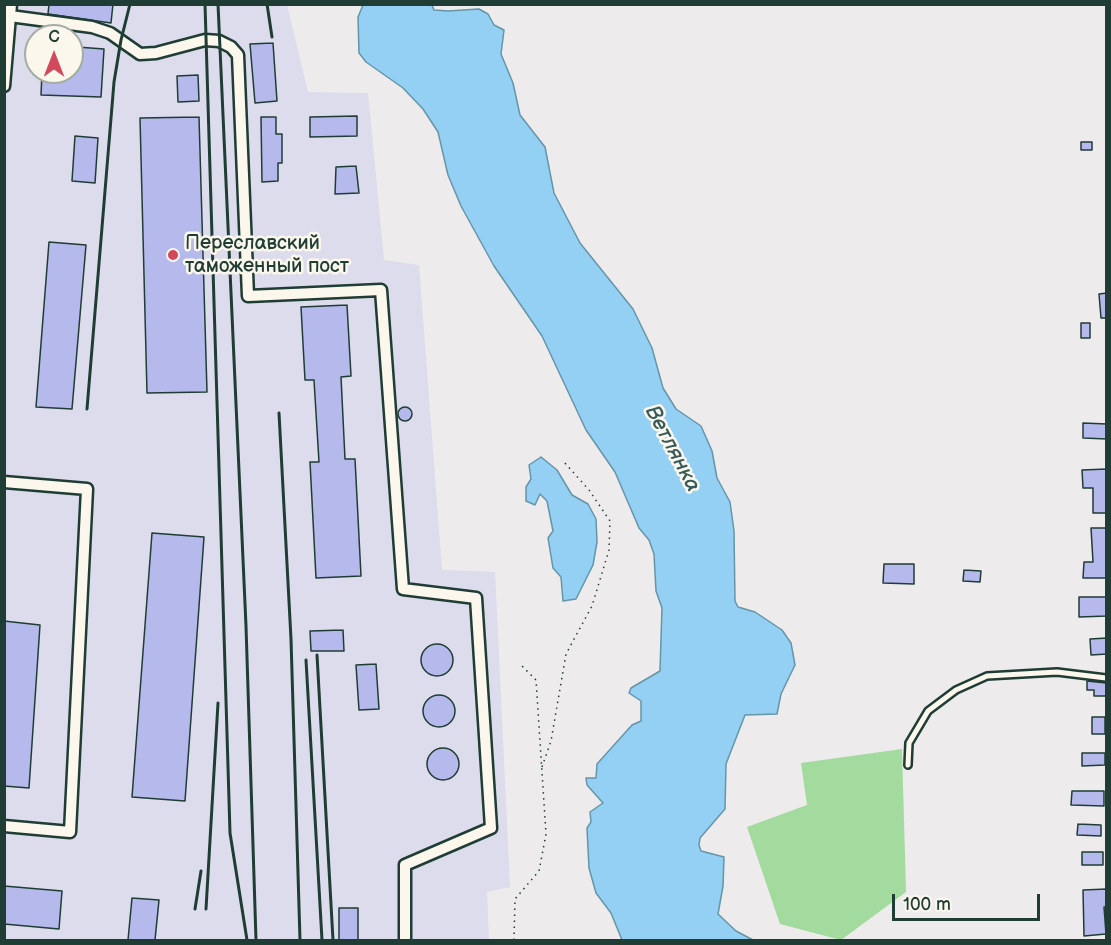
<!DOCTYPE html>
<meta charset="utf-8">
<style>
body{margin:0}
#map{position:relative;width:1111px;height:945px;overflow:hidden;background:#edebec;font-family:"Balsamiq Sans",sans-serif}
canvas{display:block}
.frame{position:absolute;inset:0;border:6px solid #1f3d34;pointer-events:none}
.north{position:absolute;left:24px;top:24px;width:60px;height:60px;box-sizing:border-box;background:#fbf7ec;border:2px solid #a3ada2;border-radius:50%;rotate:0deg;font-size:16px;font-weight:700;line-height:24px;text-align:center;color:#1f3d34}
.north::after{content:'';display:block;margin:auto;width:21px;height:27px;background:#d1495b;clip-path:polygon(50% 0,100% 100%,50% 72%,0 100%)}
.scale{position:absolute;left:892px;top:894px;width:148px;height:27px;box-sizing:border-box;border:3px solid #1f3d34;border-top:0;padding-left:8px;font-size:18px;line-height:21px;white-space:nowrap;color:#1f3d34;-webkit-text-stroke:4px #fbf7ec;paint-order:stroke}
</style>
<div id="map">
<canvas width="1111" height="945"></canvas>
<div class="frame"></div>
<div class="north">С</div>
<div class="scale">100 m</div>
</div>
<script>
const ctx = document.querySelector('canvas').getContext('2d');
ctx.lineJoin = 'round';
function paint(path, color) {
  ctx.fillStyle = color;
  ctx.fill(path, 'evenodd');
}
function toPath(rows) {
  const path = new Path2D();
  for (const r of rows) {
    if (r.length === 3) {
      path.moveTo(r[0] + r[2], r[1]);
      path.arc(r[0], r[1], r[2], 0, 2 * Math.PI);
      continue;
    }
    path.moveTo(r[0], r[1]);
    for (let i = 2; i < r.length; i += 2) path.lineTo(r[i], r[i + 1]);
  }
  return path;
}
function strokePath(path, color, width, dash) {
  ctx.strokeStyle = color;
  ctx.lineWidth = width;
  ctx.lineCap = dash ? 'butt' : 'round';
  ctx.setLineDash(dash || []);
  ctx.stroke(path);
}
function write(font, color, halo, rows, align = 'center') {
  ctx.font = font + ' "Balsamiq Sans",sans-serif';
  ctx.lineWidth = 5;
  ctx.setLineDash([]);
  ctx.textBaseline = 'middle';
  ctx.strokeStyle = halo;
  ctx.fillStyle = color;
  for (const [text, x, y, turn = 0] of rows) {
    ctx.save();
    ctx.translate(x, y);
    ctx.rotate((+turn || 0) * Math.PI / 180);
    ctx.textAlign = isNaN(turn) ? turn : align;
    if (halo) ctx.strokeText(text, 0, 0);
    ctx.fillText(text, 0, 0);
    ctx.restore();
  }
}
paint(toPath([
 [5,5,287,5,308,92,368,93,384,260,419,265,442,570,495,572,510,887,487,892,489,940,5,940],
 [36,36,72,36,72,72,36,72]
]), '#dcdcec');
paint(toPath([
 [902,749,906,892,841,940,780,924,747,827,807,805,801,763]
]), '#a3da9d');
const water = toPath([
 [363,5,432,5,434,10,448,11,479,9,488,14,494,25,504,30,501,54,513,83,520,115,545,147,554,193,580,243,633,309,652,348,663,388,676,409,701,426,712,451,717,478,730,502,734,531,735,601,738,607,755,612,782,630,791,643,795,665,781,694,777,714,745,715,726,764,725,809,700,838,699,845,701,851,724,857,723,886,718,914,736,931,753,940,622,940,611,913,596,893,589,868,587,828,591,822,590,812,603,803,587,785,586,778,596,778,597,764,632,725,641,721,641,701,629,693,631,688,660,671,662,608,656,591,654,554,649,540,639,528,615,472,586,430,542,336,494,266,461,206,448,175,438,132,423,109,403,88,366,62,359,53,358,17,363,5],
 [541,457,557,470,572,495,588,504,596,519,597,542,593,565,576,599,563,601,561,577,553,568,548,538,553,531,547,501,540,494,535,505,526,501,526,487,531,479,529,465,541,457]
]);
paint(water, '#93d0f4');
strokePath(water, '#6595a7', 1.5);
const building = toPath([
 [49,4,113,4,111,23,48,14,49,4],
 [273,43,277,101,255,103,250,44,273,43],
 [77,47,104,49,101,97,41,95,42,72,75,72,77,47],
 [198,75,199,101,178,102,177,76,198,75],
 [357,116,357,136,310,137,310,117,357,116],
 [199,117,207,392,147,393,140,118,199,117],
 [261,117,276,117,276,134,282,134,282,163,278,163,278,181,262,182,261,117],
 [75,136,98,138,95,183,72,181,75,136],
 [1081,142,1092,142,1092,150,1081,150,1081,142],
 [356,166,359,193,335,194,336,167,356,166],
 [49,242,86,245,72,409,36,407,49,242],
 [1107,293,1107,318,1101,318,1099,294,1107,293],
 [347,305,351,376,341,377,345,459,355,459,361,576,316,578,310,462,319,462,314,380,305,380,301,307,347,305],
 [1081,323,1090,323,1090,338,1081,338,1081,323],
 [405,414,7],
 [1083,423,1107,424,1107,439,1083,438,1083,423],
 [1107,469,1107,513,1093,513,1093,488,1083,488,1082,470,1107,469],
 [1091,528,1107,528,1106,578,1083,578,1084,562,1093,562,1091,528],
 [152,533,204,537,185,801,132,797,152,533],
 [884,564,914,564,914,584,883,583,884,564],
 [964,570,981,571,980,582,963,581,964,570],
 [1079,597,1107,597,1107,616,1079,617,1079,597],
 [4,621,40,625,29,788,4,786,4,621],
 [343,630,344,651,311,651,310,631,343,630],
 [1107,638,1107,654,1091,655,1090,639,1107,638],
 [437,660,16],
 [376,664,379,709,359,710,356,665,376,664],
 [1087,681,1106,683,1106,696,1094,696,1094,690,1087,690,1087,681],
 [439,711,16],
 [1092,717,1105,717,1105,734,1092,734,1092,717],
 [443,764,16],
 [1082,753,1105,753,1105,765,1082,766,1082,753],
 [1072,791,1104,791,1104,806,1071,805,1072,791],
 [1078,824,1101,825,1101,836,1077,835,1078,824],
 [1082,852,1103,852,1103,865,1082,865,1082,852],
 [4,886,62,891,59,929,4,924,4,886],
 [1107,889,1107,907,1104,907,1106,934,1084,936,1083,890,1107,889],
 [132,898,159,900,155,940,128,940,132,898],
 [339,908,358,908,358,940,339,940,339,908]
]);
paint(building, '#b5b9eb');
strokePath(building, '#1f3d34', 1.5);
const lane = toPath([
 [908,765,909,743,928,711,956,690,987,676,1057,672,1106,678]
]);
const street = toPath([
 [10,16,92,27,110,33,140,54,156,53,205,40,219,41,231,47,238,55,248,296,381,290,403,589,476,598,491,828,405,865,405,940],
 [4,86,11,4],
 [4,482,87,489,70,832,4,826]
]);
strokePath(lane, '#1f3d34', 10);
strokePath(street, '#1f3d34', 15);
strokePath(toPath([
 [542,767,551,741,566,654,592,606,609,550,610,521,589,490,564,462],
 [514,940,515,899,539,871,546,834,536,680,522,666]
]), '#1f3d34', 1.5, [1.5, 4.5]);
strokePath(lane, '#fbf7ec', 5);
strokePath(street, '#fbf7ec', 10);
strokePath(toPath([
 [205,4,230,833,247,940],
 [218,4,246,626,256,940],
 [267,4,272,37],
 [87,409,114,82,121,40,130,4],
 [279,413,291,639,300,940],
 [317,655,333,940],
 [306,660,322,940],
 [195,909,201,871],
 [206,909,218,703]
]), '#1f3d34', 3);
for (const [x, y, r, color] of [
 [173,255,6,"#d1495b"]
]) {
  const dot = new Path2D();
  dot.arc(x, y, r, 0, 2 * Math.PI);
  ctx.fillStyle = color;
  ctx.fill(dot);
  strokePath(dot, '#fbf7ec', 2);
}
write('20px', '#1f3d34', '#fbf7ec', [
 ["Переславский",185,244],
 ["таможенный пост",185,267]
], 'left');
write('italic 21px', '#365a5a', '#fbf7ec', [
 ["Ветлянка",672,449,62]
]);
</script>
